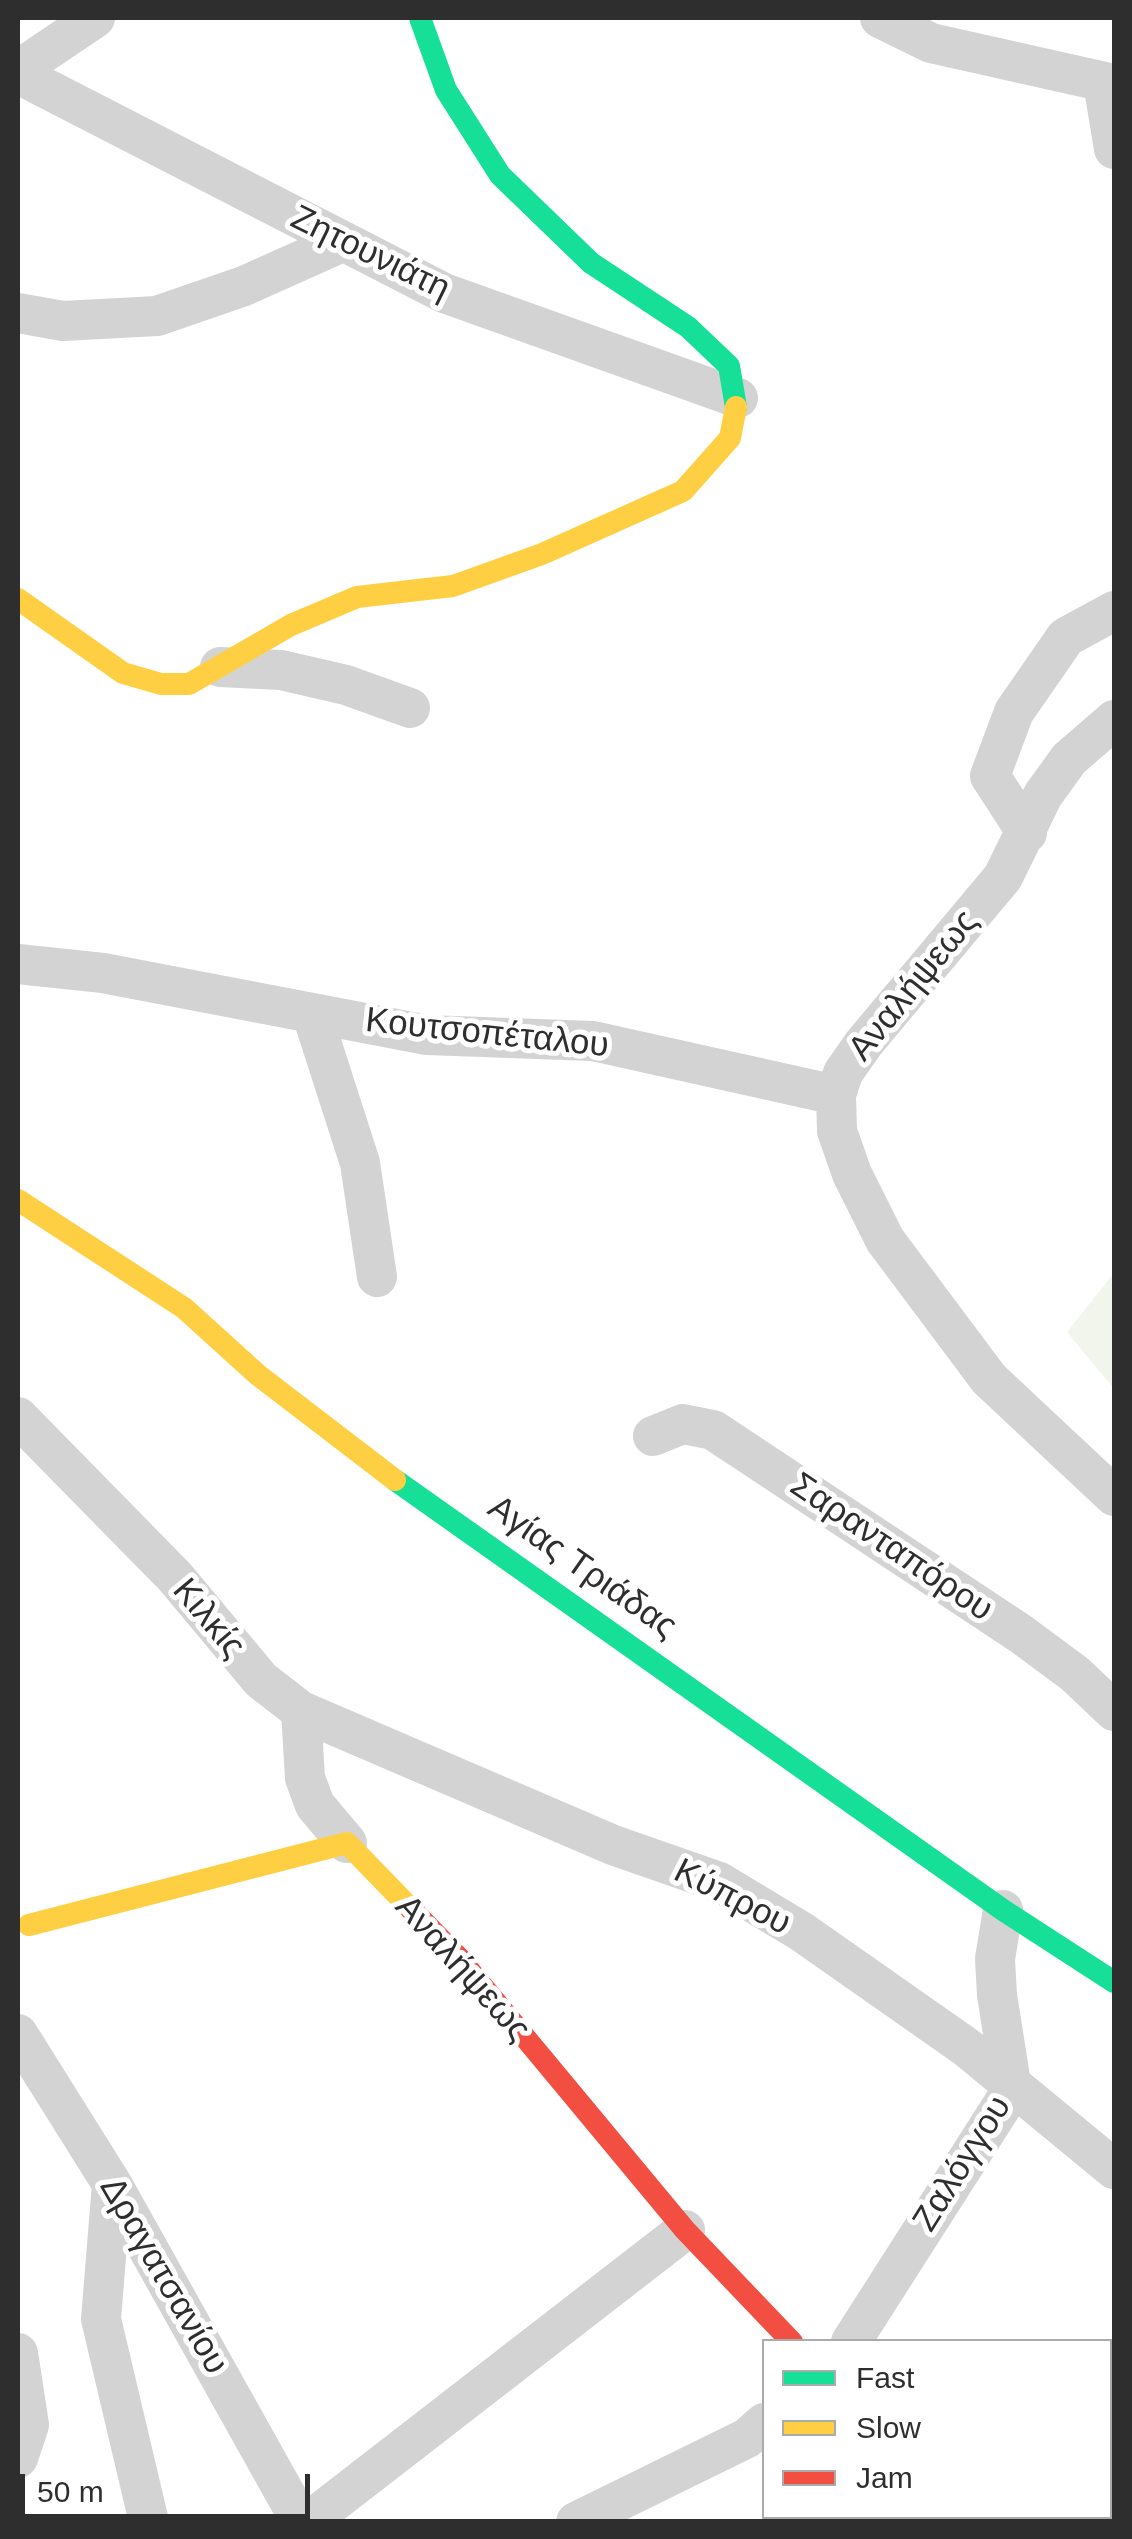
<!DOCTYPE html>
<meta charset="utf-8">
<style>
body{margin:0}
#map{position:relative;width:1132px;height:2539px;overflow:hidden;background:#fff;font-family:Arial,sans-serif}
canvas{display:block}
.frame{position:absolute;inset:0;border:20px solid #2e2e2e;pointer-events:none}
.legend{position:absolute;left:762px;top:2339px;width:350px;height:180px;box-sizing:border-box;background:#fff;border:2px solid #ababab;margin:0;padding:12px 18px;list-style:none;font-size:30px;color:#2e2e2e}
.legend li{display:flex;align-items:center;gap:20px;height:50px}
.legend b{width:50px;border:2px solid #ababab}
.scale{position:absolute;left:20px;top:2474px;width:290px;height:45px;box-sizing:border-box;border:5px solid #2e2e2e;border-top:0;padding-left:12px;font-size:30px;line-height:35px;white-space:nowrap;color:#2e2e2e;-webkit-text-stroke:8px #fff;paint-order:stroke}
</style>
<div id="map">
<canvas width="1132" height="2539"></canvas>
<div class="frame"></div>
<ul class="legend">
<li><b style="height:12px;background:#16e098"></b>Fast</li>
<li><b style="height:12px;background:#ffcf43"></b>Slow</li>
<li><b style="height:12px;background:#f24e42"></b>Jam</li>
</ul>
<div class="scale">50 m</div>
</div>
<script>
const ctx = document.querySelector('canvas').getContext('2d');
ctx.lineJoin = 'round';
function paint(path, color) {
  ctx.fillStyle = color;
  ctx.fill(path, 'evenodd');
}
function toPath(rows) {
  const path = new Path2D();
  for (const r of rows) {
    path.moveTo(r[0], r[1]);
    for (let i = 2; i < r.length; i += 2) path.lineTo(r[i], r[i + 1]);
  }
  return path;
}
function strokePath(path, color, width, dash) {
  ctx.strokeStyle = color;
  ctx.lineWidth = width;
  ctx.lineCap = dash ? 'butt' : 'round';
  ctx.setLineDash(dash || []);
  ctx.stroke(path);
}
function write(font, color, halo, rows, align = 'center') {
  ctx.font = font + ' Arial,sans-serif';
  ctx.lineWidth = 10;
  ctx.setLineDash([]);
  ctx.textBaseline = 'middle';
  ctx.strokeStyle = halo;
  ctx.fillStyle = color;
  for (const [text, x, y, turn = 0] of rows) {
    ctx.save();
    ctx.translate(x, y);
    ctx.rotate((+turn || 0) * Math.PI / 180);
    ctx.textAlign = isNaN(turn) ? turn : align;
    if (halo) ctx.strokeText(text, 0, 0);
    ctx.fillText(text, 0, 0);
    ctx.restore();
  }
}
paint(toPath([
 [1114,1273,1114,1389,1067,1332]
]), '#f2f5eb');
strokePath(toPath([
 [880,18,931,43,1114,84],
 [18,70,95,18],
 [18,74,444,293,738,398],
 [1103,82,1114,149],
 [18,313,63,321,157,316,244,286,340,243],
 [220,667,281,670,346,685,410,708],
 [1114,720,1069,759,1043,795,1003,877,864,1043,843,1073,836,1095,837,1131,852,1174,885,1240,989,1379,1114,1496],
 [1027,833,990,776,1014,712,1066,637,1114,611],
 [18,964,103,973,427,1035,593,1041,836,1095],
 [312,1014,360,1163,377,1277],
 [18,1417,175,1577,261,1680,301,1711,305,1778,315,1805,347,1843],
 [653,1436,683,1424,713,1430,1021,1634,1075,1674,1114,1711],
 [301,1711,613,1845,719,1882,802,1932,966,2047,1114,2169],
 [18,2034,112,2184,301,2522],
 [112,2184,101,2319,149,2522],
 [851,2342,1012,2090,997,1995,995,1959,1003,1910],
 [18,2353,29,2425,18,2458],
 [955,2516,961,2522],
 [308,2522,685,2230],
 [576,2522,747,2438,764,2423],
 [890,2522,895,2516]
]), '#d3d3d3', 40);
strokePath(toPath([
 [420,18,446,90,500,175,591,263,688,327,729,366,736,407],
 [395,1480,1003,1910,1114,1982]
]), '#16e098', 22);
strokePath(toPath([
 [18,599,123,673,161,684,189,684,291,625,357,597,453,586,542,554,683,491,730,438,736,407],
 [18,1200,184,1308,258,1375,395,1480],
 [29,1925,347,1843,411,1909]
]), '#ffcf43', 22);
strokePath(toPath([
 [411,1909,459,1958,685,2230,792,2342]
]), '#f24e42', 22);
write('35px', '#2e2e2e', '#fff', [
 ["Ζητουνιάτη",370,254,26],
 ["Αναλήψεως",914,986,-51],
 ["Κουτσοπέταλου",487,1034,6],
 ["Σαρανταπόρου",891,1548,34],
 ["Αγίας Τριάδας",582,1568,35],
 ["Κιλκίς",208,1619,50],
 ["Κύπρου",732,1898,27],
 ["Αναλήψεως",462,1969,48],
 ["Ζαλόγγου",963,2164,-58],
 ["Δραγατσανίου",163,2276,60]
]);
</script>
